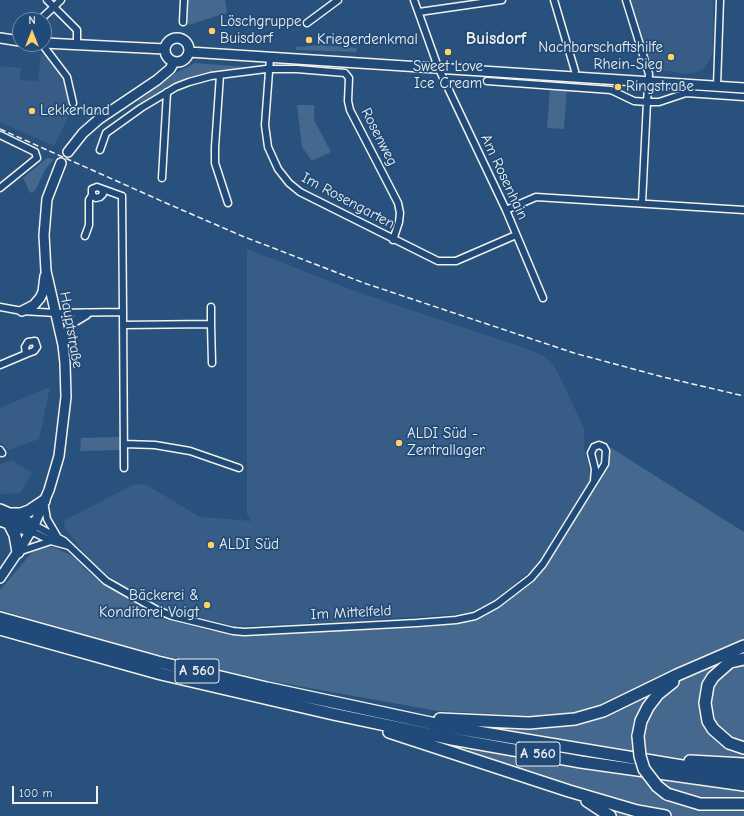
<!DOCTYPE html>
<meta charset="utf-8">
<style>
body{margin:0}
#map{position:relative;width:744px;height:816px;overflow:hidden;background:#28517e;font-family:"Comic Neue",sans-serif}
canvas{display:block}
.north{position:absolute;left:12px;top:12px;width:40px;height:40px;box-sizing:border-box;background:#1f4a7a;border:1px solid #748da6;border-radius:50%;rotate:0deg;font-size:11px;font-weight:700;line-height:16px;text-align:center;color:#f4f1e8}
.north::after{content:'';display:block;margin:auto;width:14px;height:18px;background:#ffd166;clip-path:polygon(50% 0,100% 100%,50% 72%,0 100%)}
.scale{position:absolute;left:12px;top:786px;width:86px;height:18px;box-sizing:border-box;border:2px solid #f4f1e8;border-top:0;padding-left:5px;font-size:12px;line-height:14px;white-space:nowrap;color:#f4f1e8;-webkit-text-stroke:3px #1f4a7a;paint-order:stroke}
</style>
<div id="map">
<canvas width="744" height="816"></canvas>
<div class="north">N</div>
<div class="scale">100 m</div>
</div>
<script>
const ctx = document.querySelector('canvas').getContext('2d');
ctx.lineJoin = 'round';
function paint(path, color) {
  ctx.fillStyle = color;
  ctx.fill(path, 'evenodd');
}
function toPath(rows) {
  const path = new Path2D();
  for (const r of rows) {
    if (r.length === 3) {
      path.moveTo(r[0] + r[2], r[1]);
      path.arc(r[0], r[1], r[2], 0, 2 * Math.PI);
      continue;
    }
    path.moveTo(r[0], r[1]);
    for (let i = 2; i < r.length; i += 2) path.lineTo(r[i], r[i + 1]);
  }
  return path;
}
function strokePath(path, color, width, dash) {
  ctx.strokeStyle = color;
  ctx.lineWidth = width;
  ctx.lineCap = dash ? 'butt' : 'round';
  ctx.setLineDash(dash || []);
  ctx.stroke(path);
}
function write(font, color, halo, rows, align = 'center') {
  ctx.font = font + ' "Comic Neue",sans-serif';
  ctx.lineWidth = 3.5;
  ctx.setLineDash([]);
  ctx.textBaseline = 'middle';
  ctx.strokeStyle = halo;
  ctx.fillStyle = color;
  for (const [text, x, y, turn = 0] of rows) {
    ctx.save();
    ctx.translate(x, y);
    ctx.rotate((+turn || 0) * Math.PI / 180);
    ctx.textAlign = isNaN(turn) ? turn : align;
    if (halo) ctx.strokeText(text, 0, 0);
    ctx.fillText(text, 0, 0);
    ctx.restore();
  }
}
paint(toPath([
 [629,0,713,0,713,49,710,60,703,69,694,73,684,74,679,74,678,72,652,70],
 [41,53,62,70,70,96,69,115,54,146,0,122,0,66,21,68,20,80,38,81],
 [247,249,355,291,522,347,544,356,555,367,584,428,584,449,591,478,537,565,494,601,474,611,458,614,298,624,235,626,168,610,126,588,95,566,64,527,65,520,133,485,145,484,200,517,252,521,247,514],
 [50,387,39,439,9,450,0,442,0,408],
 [12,460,32,473,20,493,0,494,0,464]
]), '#375d86');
paint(toPath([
 [187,0,225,0,227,13,185,26],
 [320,45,357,48,356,52,296,50,296,47],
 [195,63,259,68,220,71,179,82,140,104,138,101,174,74],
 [550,87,567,89,564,129,547,128],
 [297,105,314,105,314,120,331,152,312,161,302,147],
 [47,158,54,159,45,170,35,191,30,193,23,178],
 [120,437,121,450,80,451,81,438],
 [608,446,744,532,744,640,597,709,575,716,532,716,438,711,270,681,140,650,0,610,0,590,34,550,44,546,54,547,74,557,87,571,106,586,164,619,211,631,252,634,417,628,460,624,477,620,499,607,535,581,544,570,606,469,609,462],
 [744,651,744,816,615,816,520,770,468,752,478,727,536,727,603,715]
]), '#45688e');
const minor = toPath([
 [47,0,77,30,77,44],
 [414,0,438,67,506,210,543,298],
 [554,0,575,71],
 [419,12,502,0],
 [40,20,61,0],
 [183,22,184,0],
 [307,23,338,0],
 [42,44,67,77,73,103],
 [270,58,265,125,268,147,278,169,289,183,300,192,438,261,456,261,516,235],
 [220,75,215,147,215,163,228,203],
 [487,81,611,90,634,101,647,102,649,74,626,0],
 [717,86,720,0],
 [0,135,35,152,37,158,0,188],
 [100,150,106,133,141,108,176,87,189,82,211,76,266,69,297,69,345,73,349,78,348,101,350,110,398,203,400,213,399,222,393,240],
 [162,178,167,92],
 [102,189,103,194,100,197,96,198,92,195,92,189,97,187,122,196],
 [642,203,647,102,659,102,686,93,744,97],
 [506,210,536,197,744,210],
 [85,236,89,225,89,200,92,195],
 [0,307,22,311,56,313,123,312,122,196],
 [211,307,211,324],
 [123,312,124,468],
 [123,325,211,324,212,363],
 [0,365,26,354,34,351,37,347,35,341,28,342,25,347,26,354],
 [124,444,155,445,190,451,239,468],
 [0,450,2,453],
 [44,502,47,519,57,536],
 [34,525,64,541,106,581,157,610,172,616,233,631,244,632,417,623,456,620,475,616,497,604,531,578,543,564,605,464,606,451,604,447,599,445,594,447,591,453,595,469,594,481],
 [31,531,51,541,69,546],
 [18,552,51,541]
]);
const secondary = toPath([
 [177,50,12],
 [0,38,20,41],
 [44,43,165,49],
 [189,52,744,88],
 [68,152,83,133,99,119,157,80,170,69,174,62],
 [22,311,34,305,40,298,43,292,45,276],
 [63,344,71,323,86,314],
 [0,578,23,544,34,525,49,490,59,456,66,397,65,363,63,345,46,271,44,235,47,199,61,163]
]);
const motorway = toPath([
 [0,510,34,525],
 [12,514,21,514,29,511,44,501],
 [0,520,31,531],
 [9,523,15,535,18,552],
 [0,618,158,662,267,688,454,728,700,769,744,775],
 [0,629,161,674,333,714,452,739,581,762,744,785],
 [744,659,730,662,713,677,708,685,705,703,708,721,713,729,729,743,744,748],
 [440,719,529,723,575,719,603,711,677,675,744,646],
 [389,732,569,791,637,811,665,816],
 [638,736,641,721,648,707,658,694,673,682],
 [690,761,744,764],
 [667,794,700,804,744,804],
 [587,801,610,816]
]);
strokePath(minor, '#f4f1e8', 9);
strokePath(secondary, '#f4f1e8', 12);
strokePath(motorway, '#f4f1e8', 14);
strokePath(minor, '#1f4a7a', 6);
strokePath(secondary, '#1f4a7a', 9);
strokePath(motorway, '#1f4a7a', 11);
strokePath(toPath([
 [0,129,166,203,242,236,364,283,574,353,663,377,744,396]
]), '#f4f1e8', 1.5, [6, 3]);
const motorwayBridge = toPath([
 [638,736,640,756,644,769,657,786,667,794]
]);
strokePath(motorwayBridge, '#f4f1e8', 14, []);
strokePath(motorwayBridge, '#1f4a7a', 11);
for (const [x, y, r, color] of [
 [212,31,4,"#ffd166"],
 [309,40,4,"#ffd166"],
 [448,52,4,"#ffd166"],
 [671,57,4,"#ffd166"],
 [618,87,4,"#ffd166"],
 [32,111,4,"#ffd166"],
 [399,443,4,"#ffd166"],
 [211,545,4,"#ffd166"],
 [207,605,4,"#ffd166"]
]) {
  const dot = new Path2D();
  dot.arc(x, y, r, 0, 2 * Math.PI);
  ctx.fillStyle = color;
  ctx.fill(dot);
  strokePath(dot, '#1f4a7a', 1.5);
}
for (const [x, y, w] of [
 [197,671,44],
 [538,754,44]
]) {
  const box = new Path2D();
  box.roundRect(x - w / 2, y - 12, w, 24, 3);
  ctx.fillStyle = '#1f4a7a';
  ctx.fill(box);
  strokePath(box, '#f4f1e8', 1);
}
write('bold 14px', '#f4f1e8', null, [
 ["A 560",197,671],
 ["A 560",538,754]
]);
write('15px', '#f4f1e8', '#1f4a7a', [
 ["Löschgruppe",220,22],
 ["Buisdorf",220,39],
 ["Kriegerdenkmal",317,40],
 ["Nachbarschaftshilfe",663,48,"right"],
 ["Rhein-Sieg",663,65,"right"],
 ["Sweet Love",448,67,"center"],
 ["Ice Cream",448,84,"center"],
 ["Ringstraße",626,87],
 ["Lekkerland",40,111],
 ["ALDI Süd -",407,434],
 ["Zentrallager",407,451],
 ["ALDI Süd",219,545],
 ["Bäckerei &",199,596,"right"],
 ["Konditorei Voigt",199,613,"right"]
], 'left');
write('15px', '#f4f1e8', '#1f4a7a', [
 ["Rosenweg",379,137,63],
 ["Am Rosenhain",504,177,65],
 ["Im Rosengarten",348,201,28],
 ["Hauptstraße",71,330,80],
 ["Im Mittelfeld",351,613,-3]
]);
write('bold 17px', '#f4f1e8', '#1f4a7a', [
 ["Buisdorf",496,39]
]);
</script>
